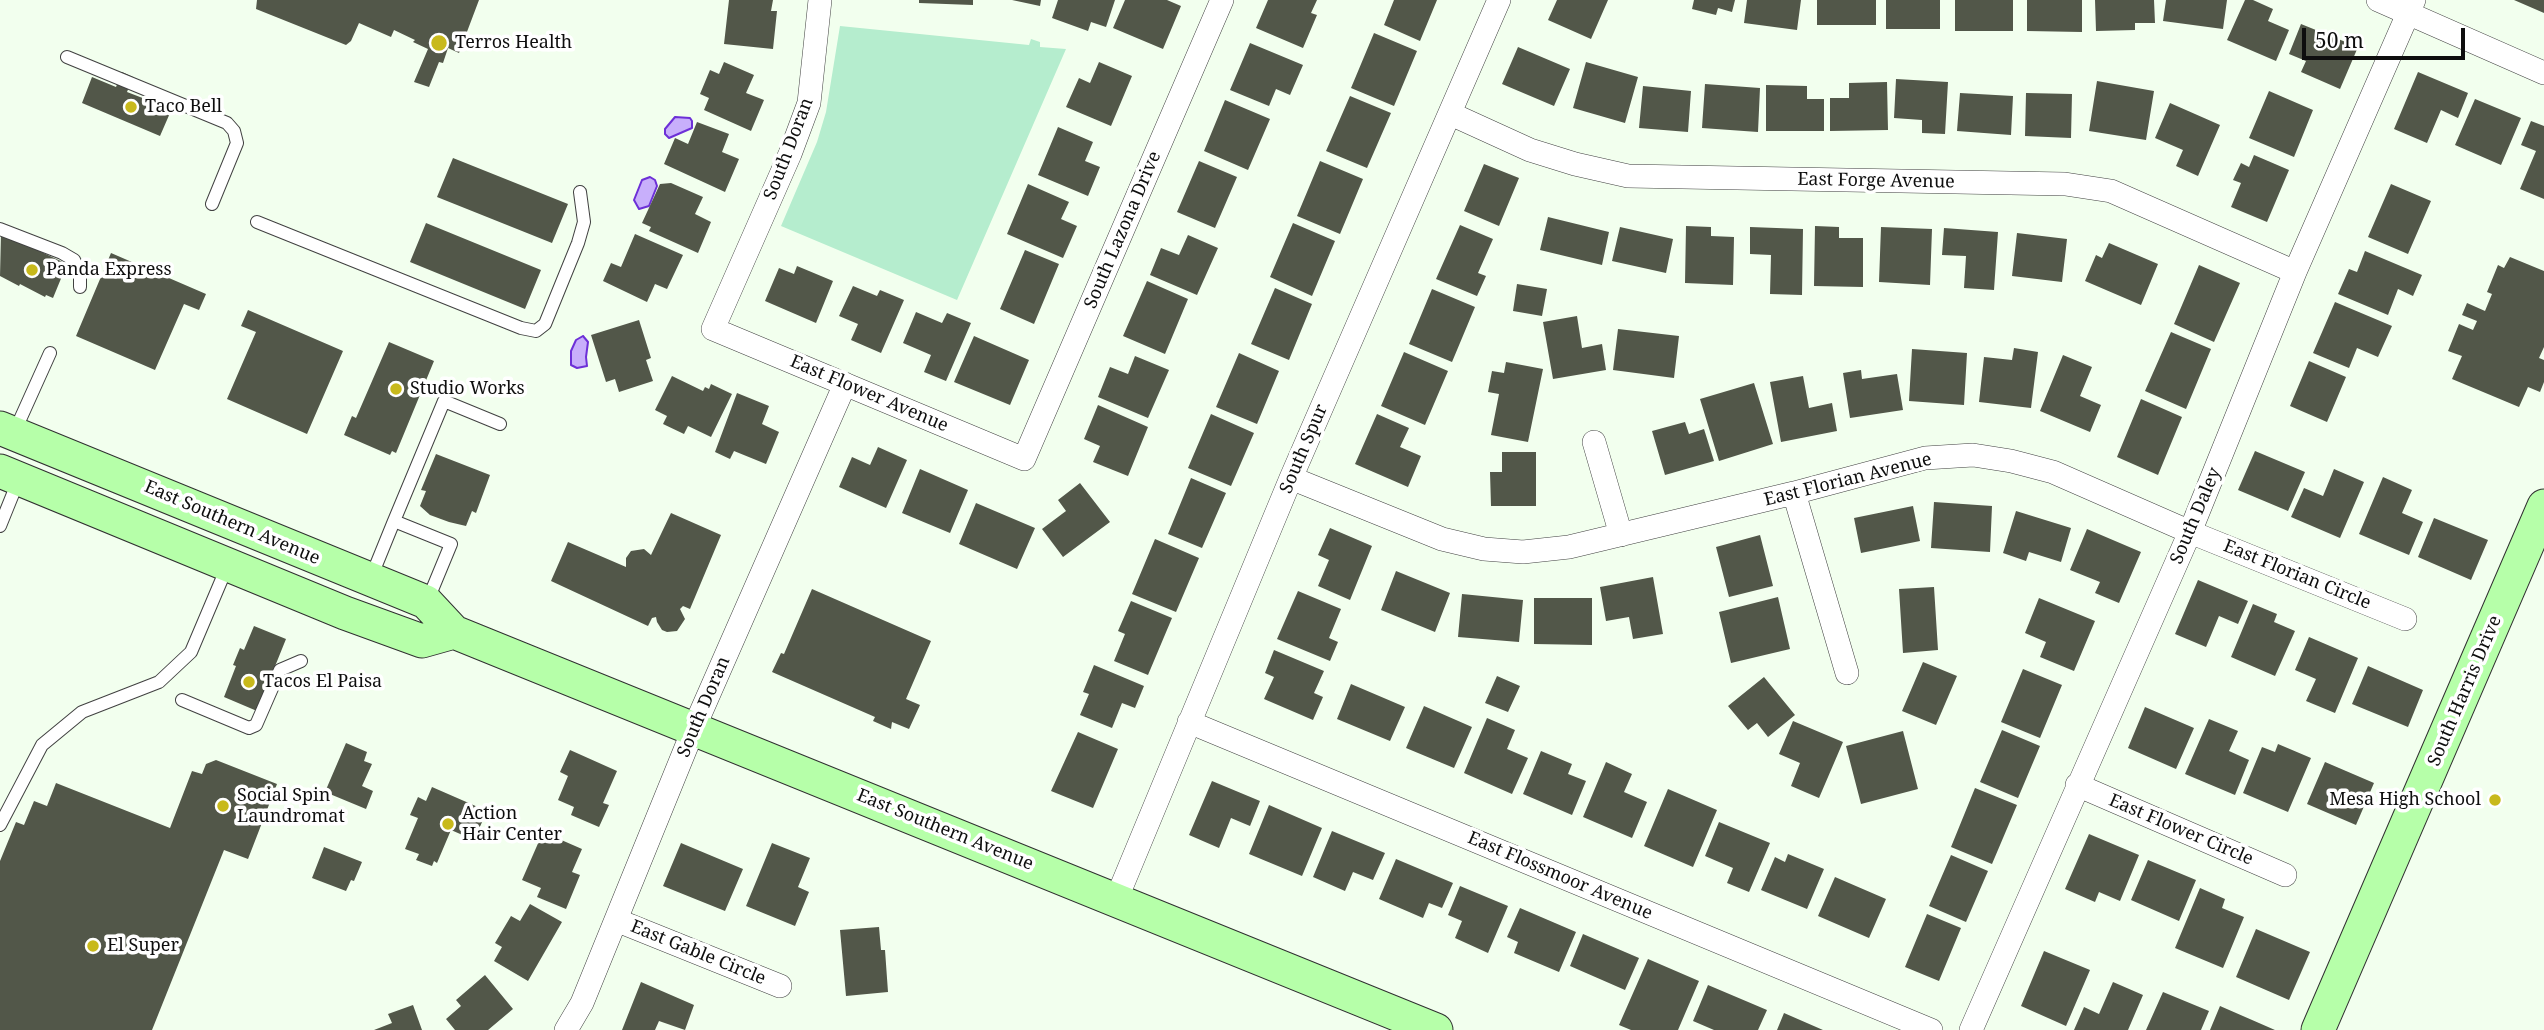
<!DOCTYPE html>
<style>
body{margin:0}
#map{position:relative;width:2544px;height:1030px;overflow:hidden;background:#f2ffee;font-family:"Noto Serif",serif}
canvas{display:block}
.scale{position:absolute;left:2302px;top:28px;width:163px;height:32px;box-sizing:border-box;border:4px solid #0e0e0e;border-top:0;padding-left:9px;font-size:21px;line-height:24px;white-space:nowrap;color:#0e0e0e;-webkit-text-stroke:5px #fff;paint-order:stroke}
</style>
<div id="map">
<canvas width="2544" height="1030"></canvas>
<div class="scale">50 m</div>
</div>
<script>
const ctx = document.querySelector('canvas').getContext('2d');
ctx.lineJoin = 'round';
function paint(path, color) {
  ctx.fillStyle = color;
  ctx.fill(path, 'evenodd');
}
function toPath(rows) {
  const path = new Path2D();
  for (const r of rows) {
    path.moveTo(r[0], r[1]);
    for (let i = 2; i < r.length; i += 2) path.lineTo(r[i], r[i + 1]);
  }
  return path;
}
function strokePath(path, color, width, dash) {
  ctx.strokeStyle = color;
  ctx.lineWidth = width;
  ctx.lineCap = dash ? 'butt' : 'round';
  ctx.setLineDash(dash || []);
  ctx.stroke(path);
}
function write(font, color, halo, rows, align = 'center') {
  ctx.font = font + ' "Noto Serif",serif';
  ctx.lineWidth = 7;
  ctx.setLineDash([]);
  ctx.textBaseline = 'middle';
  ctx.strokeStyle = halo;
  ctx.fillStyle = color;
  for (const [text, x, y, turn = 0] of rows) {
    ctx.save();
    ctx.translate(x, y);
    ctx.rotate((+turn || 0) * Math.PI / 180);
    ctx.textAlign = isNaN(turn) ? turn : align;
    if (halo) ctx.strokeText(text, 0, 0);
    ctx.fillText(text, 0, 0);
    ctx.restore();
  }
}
paint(toPath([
 [840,26,1029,45,1031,39,1040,42,1040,47,1066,49,957,300,781,226,817,142,826,112]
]), '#b5edce');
const water = toPath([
 [675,117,690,118,692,121,692,128,669,138,665,134,665,129,675,117],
 [650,177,655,180,657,186,649,206,639,209,634,200,642,180,650,177],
 [583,336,588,342,586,357,587,366,577,368,571,365,571,351,576,340,583,336]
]);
paint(water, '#c8affb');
strokePath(water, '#6d30d7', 2);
paint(toPath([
 [257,0,479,0,459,53,448,48,443,63,439,62,429,87,414,82,428,49,413,42,415,40,394,30,391,37,359,23,351,41,346,45,256,9],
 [729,0,773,0,771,11,777,11,773,49,724,44],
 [919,0,973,0,973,5,919,3],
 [1012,0,1041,0,1040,6],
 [1058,0,1115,0,1106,27,1091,22,1088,31,1052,18],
 [1125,0,1167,0,1181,6,1163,49,1113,28],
 [1268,0,1317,0,1311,13,1317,15,1303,48,1256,28],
 [1394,0,1437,0,1420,41,1384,25],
 [1557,0,1608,0,1591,39,1548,20],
 [1694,0,1735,0,1732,12,1718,8,1716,15,1692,9],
 [1747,0,1801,0,1797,30,1744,23],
 [1817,0,1876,0,1876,25,1817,25],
 [1886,0,1940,0,1940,29,1886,29],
 [1955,0,2013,0,2013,31,1955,31],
 [2027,0,2082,0,2082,32,2027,31],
 [2095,0,2154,0,2155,23,2135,23,2135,30,2096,31],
 [2166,0,2227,0,2223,29,2163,21],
 [2245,0,2253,0,2273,9,2268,21,2289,30,2276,61,2227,40],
 [2514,0,2544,0,2544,13],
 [2301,24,2358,47,2340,89,2301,72,2306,61,2289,54],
 [1374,33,1417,51,1394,106,1351,88],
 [1250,43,1303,65,1290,95,1276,89,1269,106,1230,90],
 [1518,47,1570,69,1554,106,1502,84],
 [724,62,754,75,746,93,764,100,751,131,704,110,709,98,700,94,710,70,719,74],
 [1099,62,1132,76,1111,126,1066,107,1079,78,1090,83],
 [1586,62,1638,77,1625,123,1573,108],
 [122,72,133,77,127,92,153,102,157,98,167,102,166,105,175,108,172,114,170,113,160,136,82,103,92,77,116,87],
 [2418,72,2468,93,2458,118,2441,110,2427,143,2394,129],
 [1896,79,1948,82,1945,134,1922,133,1922,120,1894,118],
 [2097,81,2154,91,2146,140,2089,131],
 [1887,82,1888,130,1830,131,1830,98,1849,98,1849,83],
 [1705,84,1760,88,1758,132,1702,128],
 [1766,85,1807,86,1807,99,1824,99,1824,131,1766,131],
 [1643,86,1691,91,1688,132,1639,128],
 [2269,91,2313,110,2294,157,2249,138],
 [1960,93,2013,96,2011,135,1957,131],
 [2026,93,2072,94,2071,138,2025,136],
 [1350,96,1391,113,1367,168,1326,151],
 [2475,99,2521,118,2501,165,2455,145],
 [1225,100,1270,119,1248,170,1204,151],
 [2170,103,2220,125,2198,176,2176,166,2183,150,2155,138],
 [2531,121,2544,126,2544,199,2520,189,2536,151,2521,145],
 [697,122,729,134,722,152,739,159,725,192,664,164,675,138,688,144],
 [1058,127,1093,142,1085,161,1100,167,1088,196,1038,175],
 [2254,155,2289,170,2267,222,2231,207,2241,183,2233,180,2241,163,2249,167],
 [453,158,568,204,552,243,437,197],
 [1199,161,1237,177,1215,228,1177,212],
 [1320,161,1363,179,1340,234,1297,216],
 [1484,164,1519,178,1499,226,1464,211],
 [671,183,703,197,695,214,711,222,698,253,649,231,651,227,642,223,660,184],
 [1028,184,1069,202,1061,219,1077,226,1063,258,1007,234],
 [2391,184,2431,201,2408,254,2368,237],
 [1548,217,1609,232,1602,265,1540,250],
 [426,223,541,270,525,309,410,262],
 [1293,223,1335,241,1312,296,1270,277],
 [1460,225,1493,239,1478,273,1486,276,1477,296,1436,279],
 [1686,226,1711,227,1711,236,1734,237,1733,285,1685,283],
 [1815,226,1839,227,1839,238,1863,238,1863,287,1814,286],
 [1620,227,1673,239,1666,273,1612,261],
 [1750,227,1803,229,1802,295,1770,294,1771,255,1750,254],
 [1881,227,1932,229,1930,285,1879,282],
 [1944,228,1998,232,1994,290,1964,288,1966,256,1942,255],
 [1,233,67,264,53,298,46,295,45,297,20,284,19,286,0,276],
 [2017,233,2067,239,2062,282,2012,276],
 [635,234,683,255,667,289,655,284,647,302,603,281,611,263,621,267],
 [1188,235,1218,248,1197,295,1150,275,1161,248,1179,255],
 [2109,243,2158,264,2141,305,2085,281,2096,255,2102,258],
 [1025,250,1059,264,1034,324,1000,309],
 [2365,251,2422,275,2413,296,2398,289,2388,315,2338,294,2349,269,2357,272],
 [111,253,206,294,199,310,184,304,155,370,76,336],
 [2510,257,2544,271,2544,347,2539,358,2544,360,2544,382,2540,392,2528,387,2519,407,2452,379,2462,356,2448,351,2459,324,2473,330,2477,321,2462,315,2467,303,2485,311,2492,294,2487,292,2498,265,2504,268],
 [2199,265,2240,283,2214,342,2174,324],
 [797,266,833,281,816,323,765,301,779,268,794,274],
 [1147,281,1188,299,1165,354,1123,336],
 [1517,284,1547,289,1542,316,1513,311],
 [853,286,877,296,880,290,904,300,881,353,851,340,858,324,839,316],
 [1275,288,1312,304,1289,360,1251,344],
 [1432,289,1475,307,1452,362,1409,344],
 [2335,302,2392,326,2378,357,2357,348,2349,368,2313,353],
 [248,310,343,351,307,434,227,399,256,332,241,326],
 [916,312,942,323,947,313,971,323,946,381,924,372,931,355,903,343],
 [1577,316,1582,348,1602,344,1606,370,1553,379,1543,322],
 [639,320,651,358,646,360,653,381,619,392,615,379,606,382,591,335],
 [1618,329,1679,336,1674,378,1613,370],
 [2171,332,2211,349,2186,409,2145,391],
 [974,336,1029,360,1010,405,954,382],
 [389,342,434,361,396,453,392,451,390,455,344,435,352,416,356,418],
 [2014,348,2038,352,2031,408,1979,402,1984,357,2012,360],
 [1912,349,1967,353,1964,405,1909,401],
 [1404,352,1448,371,1425,425,1381,406],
 [1239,353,1279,371,1257,424,1216,407],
 [2063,355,2092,367,2080,396,2101,405,2090,432,2040,411],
 [1135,356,1169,370,1148,418,1098,397,1110,367,1128,374],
 [2309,361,2346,377,2327,422,2290,406],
 [1506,362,1543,369,1528,442,1491,435,1499,394,1488,392,1492,371,1504,373],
 [1861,370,1862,379,1897,374,1903,410,1850,418,1843,373],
 [672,376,703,391,705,387,709,389,711,384,732,394,711,437,688,426,684,434,663,424,667,416,655,410],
 [1803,376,1809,408,1832,403,1837,431,1781,442,1770,382],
 [1754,383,1773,444,1719,461,1700,399],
 [737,393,769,406,762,424,779,432,766,464,734,451,730,459,715,452],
 [2141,399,2182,417,2158,475,2117,457],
 [1098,405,1148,427,1128,476,1093,462,1100,446,1084,439],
 [1211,414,1254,433,1231,486,1188,468],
 [1377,414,1409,428,1400,447,1421,456,1408,487,1355,464],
 [1685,422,1689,434,1704,429,1714,461,1665,475,1652,431],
 [878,447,907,460,886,508,839,487,852,457,870,465],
 [2255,451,2305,472,2288,511,2238,490],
 [1502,452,1536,452,1536,506,1491,506,1490,472,1502,472],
 [436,454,490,475,476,513,472,511,466,526,449,522,430,515,420,506,426,491,421,490],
 [920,469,968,490,950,533,902,513],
 [2334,469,2364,482,2340,538,2291,517,2304,488,2323,496],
 [2383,477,2412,490,2402,513,2423,522,2409,555,2359,534],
 [1191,478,1226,493,1202,548,1168,534],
 [1080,483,1110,522,1063,557,1042,529,1066,511,1058,500],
 [1934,502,1992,506,1990,552,1931,548],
 [976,503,1035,528,1017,569,959,544],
 [1913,506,1920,541,1861,553,1854,518],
 [2016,511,2071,528,2061,562,2029,552,2026,561,2003,553],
 [671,513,721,535,690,609,683,606,680,609,685,619,677,631,667,632,662,630,657,622,656,617,652,618,648,626,551,581,568,542,626,567,626,558,631,551,644,549,651,555],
 [2434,518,2488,540,2471,580,2418,557],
 [1330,528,1372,546,1350,600,1318,586,1329,560,1318,555],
 [2087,529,2141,552,2119,603,2095,593,2100,582,2070,570],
 [1760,535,1773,586,1729,597,1716,547],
 [1155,539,1199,558,1176,612,1132,594],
 [1396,571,1450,593,1435,632,1381,610],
 [1653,577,1663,634,1633,639,1629,617,1606,621,1600,587],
 [2198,580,2248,601,2238,624,2219,616,2206,647,2175,634],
 [1934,587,1938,650,1903,653,1899,589],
 [812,589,931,641,906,699,920,705,909,729,892,722,891,729,873,721,875,717,772,672,781,653,784,654],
 [1298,591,1341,609,1329,638,1338,642,1330,661,1277,639],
 [1462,594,1523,600,1519,642,1458,637],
 [1778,597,1790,649,1731,663,1719,612],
 [1534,598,1592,598,1592,645,1534,644],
 [2039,598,2095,621,2074,671,2040,657,2046,642,2025,633],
 [1131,601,1172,618,1148,675,1114,661,1125,634,1118,631],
 [2253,604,2277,614,2274,622,2295,631,2275,676,2231,657],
 [254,626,286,639,257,711,224,697,236,666,233,665,240,648,244,650],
 [2309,637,2358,658,2335,713,2306,701,2316,679,2295,670],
 [1274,650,1324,671,1314,693,1323,697,1313,720,1264,699,1274,677,1265,673],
 [1923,662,1957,676,1936,725,1902,711],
 [1094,665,1144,686,1135,708,1122,703,1112,728,1080,715,1089,694,1083,692],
 [2368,666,2423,690,2408,727,2352,704],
 [2023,669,2062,685,2040,738,2001,722],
 [1497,676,1520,686,1508,712,1485,703],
 [1764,677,1795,715,1768,737,1757,723,1748,730,1728,706],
 [1351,684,1405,707,1390,741,1337,719],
 [1424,706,1472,727,1454,768,1406,748],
 [2145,707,2194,728,2176,769,2128,748],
 [1487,718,1515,730,1507,749,1528,758,1512,794,1464,773],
 [2209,719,2238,731,2229,751,2249,760,2235,795,2185,774],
 [1793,721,1843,742,1819,798,1791,786,1800,763,1779,754],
 [2002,730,2040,746,2018,798,1980,782],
 [1903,731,1918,789,1861,804,1846,746],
 [1078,732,1118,749,1093,808,1051,791],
 [346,743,367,752,364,761,372,764,362,786,373,791,366,809,325,792],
 [2278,744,2311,758,2288,812,2243,793,2262,747,2275,752],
 [570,750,617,771,603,803,609,805,599,827,571,815,574,807,558,800,568,776,560,772],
 [1541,751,1572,764,1568,774,1586,781,1572,815,1523,794],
 [216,760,277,784,248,859,224,850,152,1030,0,1030,0,861,16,822,24,825,34,801,47,806,56,783,170,828,192,771,202,774,206,764],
 [1606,762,1632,774,1624,792,1647,802,1632,838,1583,817],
 [2325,762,2374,783,2356,825,2307,804],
 [1212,781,1260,801,1250,826,1231,818,1219,848,1189,835],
 [432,787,487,811,474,840,451,830,437,863,434,861,432,866,416,860,419,854,405,849,418,818,410,815,418,797,426,801],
 [1975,788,2017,805,1992,864,1951,847],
 [1668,789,1717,810,1693,867,1644,846],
 [1269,805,1322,828,1302,876,1249,854],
 [1719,822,1770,843,1749,892,1727,883,1733,868,1705,856],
 [1332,831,1385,853,1373,880,1353,872,1345,891,1313,877],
 [543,832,582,849,572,872,580,875,566,909,537,897,541,888,522,880],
 [2089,834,2139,855,2120,901,2099,892,2095,902,2065,889],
 [681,843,743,869,725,911,663,886],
 [772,843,810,858,798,887,809,892,795,926,746,906],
 [324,847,362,862,354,881,351,880,346,891,312,878],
 [1788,854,1824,869,1807,909,1761,890,1775,857,1785,862],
 [1951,855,1988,871,1966,922,1929,906],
 [1396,859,1453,883,1442,908,1429,903,1423,918,1379,899],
 [2148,860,2196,880,2179,921,2131,900],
 [1835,877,1886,899,1869,938,1818,916],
 [1460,886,1508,906,1488,953,1455,938,1462,921,1448,915],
 [2200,888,2225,899,2222,908,2244,917,2223,968,2175,948],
 [530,904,562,922,528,981,494,961,502,947,495,943,511,916,520,921],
 [1520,908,1576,932,1559,972,1514,953,1518,942,1507,937],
 [1927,914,1961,928,1939,981,1905,967],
 [879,927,881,950,885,950,888,992,846,996,840,930],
 [2256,929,2310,952,2289,1000,2236,977],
 [1583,934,1639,958,1625,990,1570,966],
 [2044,951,2090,970,2066,1026,2021,1006],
 [1648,959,1699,981,1678,1030,1631,1030,1619,1025],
 [485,975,513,1009,488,1030,455,1030,446,1019,461,1006,456,1000],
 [641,982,694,1005,685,1030,659,1021,655,1030,622,1030],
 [2113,982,2143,995,2128,1030,2074,1030,2084,1007,2099,1014],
 [1708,985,1767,1010,1758,1030,1714,1030,1693,1021],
 [2163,992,2209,1011,2201,1030,2146,1030],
 [413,1005,422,1030,374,1030,392,1023,388,1014],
 [2220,1006,2275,1030,2210,1030],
 [1784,1013,1823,1030,1777,1030]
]), '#525749');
const lane = toPath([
 [67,57,227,123,234,131,237,143,212,204],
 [257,222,521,328,536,331,545,324,578,243,584,222,580,192],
 [0,229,62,253,74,260,80,272,80,287],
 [14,433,50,353],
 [394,521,444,401,500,424],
 [0,526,19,479],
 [370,580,394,521,451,544,427,602],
 [182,700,249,728,256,725,280,670,301,661],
 [0,825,42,745,82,712,159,682,191,652,227,567]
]);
const street = toPath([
 [820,0,809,103,790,154,713,329,1024,459,1222,0],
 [2378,0,2544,73],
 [1451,114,1530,150,1575,164,1628,176,2065,184,2111,191,2295,272],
 [1594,442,1621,535],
 [1291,478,1442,539,1484,549,1523,552,1569,547,1794,493,1925,458,1973,455,2011,461,2053,472,2190,532,2405,619],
 [1794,493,1847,673],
 [1189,722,1931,1030],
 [2077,785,2285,875],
 [1116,900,1291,478,1499,0],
 [616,920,780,986],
 [566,1030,582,1003,694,728,845,384],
 [1971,1030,2190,532,2295,272,2414,0]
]);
const secondary = toPath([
 [0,428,426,602,454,632,1436,1030],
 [0,471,345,613,422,641,454,632],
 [2318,1030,2544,506]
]);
strokePath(lane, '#414141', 14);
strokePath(street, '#414141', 24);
strokePath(secondary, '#303030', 35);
strokePath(lane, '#fff', 12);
strokePath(street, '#fff', 23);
strokePath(secondary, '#b6ffa9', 33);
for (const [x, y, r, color] of [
 [439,43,9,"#c8b91b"],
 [131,107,7,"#c8b91b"],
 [32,270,7,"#c8b91b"],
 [396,389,7,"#c8b91b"],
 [249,682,7,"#c8b91b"],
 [2495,800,7,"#c8b91b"],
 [223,806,7,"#c8b91b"],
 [448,824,7,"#c8b91b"],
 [93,946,7,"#c8b91b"]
]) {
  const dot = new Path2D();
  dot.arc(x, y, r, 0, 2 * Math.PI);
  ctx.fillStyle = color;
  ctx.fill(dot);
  strokePath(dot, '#fff', 2.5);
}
write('18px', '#0e0e0e', '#fff', [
 ["Terros Health",455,43],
 ["Taco Bell",145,107],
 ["Panda Express",46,270],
 ["Studio Works",410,389],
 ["Tacos El Paisa",263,682],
 ["Social Spin",237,796],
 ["Laundromat",237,817],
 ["Mesa High School",2481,800,"right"],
 ["Action",462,814],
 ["Hair Center",462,835],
 ["El Super",107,946]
], 'left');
write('18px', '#0e0e0e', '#fff', [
 ["South Doran",789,149,-69],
 ["East Forge Avenue",1876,181,1],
 ["South Lazona Drive",1123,230,-67],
 ["East Flower Avenue",869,394,23],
 ["South Spur",1304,449,-67],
 ["East Florian Avenue",1848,480,-14],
 ["South Daley",2196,516,-67],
 ["East Southern Avenue",232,523,23],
 ["East Florian Circle",2297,575,22],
 ["South Harris Drive",2465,691,-67],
 ["South Doran",704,707,-67],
 ["East Southern Avenue",945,830,22],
 ["East Flower Circle",2181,830,23],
 ["East Flossmoor Avenue",1560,876,23],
 ["East Gable Circle",698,953,22]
]);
</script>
